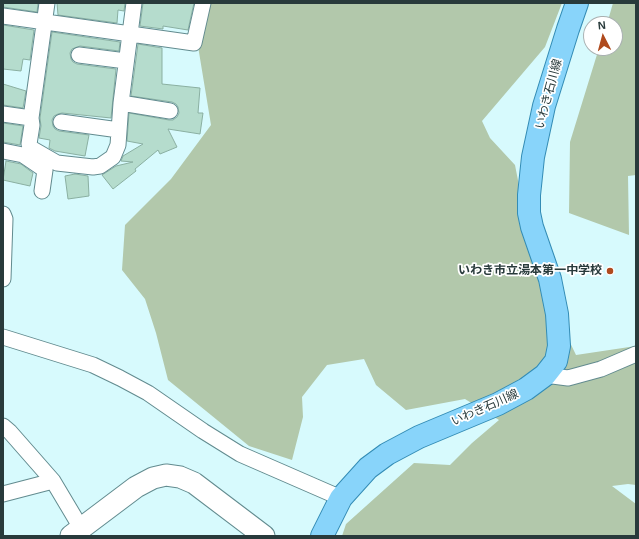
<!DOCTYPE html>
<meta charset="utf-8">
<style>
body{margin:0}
#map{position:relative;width:639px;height:539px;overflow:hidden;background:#d7fafd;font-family:Arial,sans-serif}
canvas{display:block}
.frame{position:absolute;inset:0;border:4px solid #283a3b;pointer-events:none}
.north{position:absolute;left:583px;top:16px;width:40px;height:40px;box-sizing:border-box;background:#fff;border:1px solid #a9b0b1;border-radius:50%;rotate:354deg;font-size:11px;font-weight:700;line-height:16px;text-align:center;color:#283a3b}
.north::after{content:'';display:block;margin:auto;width:14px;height:18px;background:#af4a1d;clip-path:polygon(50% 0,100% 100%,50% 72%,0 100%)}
</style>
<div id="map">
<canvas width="639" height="539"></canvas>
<div class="frame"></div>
<div class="north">N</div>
</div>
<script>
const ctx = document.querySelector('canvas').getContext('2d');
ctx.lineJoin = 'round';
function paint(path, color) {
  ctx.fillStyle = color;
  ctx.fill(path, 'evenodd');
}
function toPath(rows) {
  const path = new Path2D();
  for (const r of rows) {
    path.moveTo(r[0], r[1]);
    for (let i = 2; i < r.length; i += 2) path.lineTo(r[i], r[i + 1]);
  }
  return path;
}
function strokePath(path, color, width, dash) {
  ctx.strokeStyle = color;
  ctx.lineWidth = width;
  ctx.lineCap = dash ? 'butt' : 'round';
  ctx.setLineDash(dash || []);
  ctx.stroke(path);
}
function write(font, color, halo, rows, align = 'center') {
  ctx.font = font + ' Arial,"Noto Sans JP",sans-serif';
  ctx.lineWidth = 3.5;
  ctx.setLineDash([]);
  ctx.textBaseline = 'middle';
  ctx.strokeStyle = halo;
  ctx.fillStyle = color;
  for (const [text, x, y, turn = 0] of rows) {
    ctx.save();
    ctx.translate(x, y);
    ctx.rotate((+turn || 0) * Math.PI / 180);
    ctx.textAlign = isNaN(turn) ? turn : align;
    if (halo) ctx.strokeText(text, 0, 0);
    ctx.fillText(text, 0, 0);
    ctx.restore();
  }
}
paint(toPath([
 [201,3,562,3,545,47,482,121,490,138,515,165,536,272,576,355,636,346,636,485,628,484,612,486,636,504,636,536,342,536,346,524,414,463,450,465,472,443,499,420,465,399,406,410,376,385,364,359,327,365,302,397,303,417,292,460,249,446,168,380,156,333,145,299,122,270,125,225,171,179,211,125,196,34],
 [613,3,636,3,636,175,628,176,629,235,569,213,570,142,599,48,615,48,615,24,607,24]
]), '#b2c8ab');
const building = toPath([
 [3,3,35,3,38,4,37,12,3,7,3,3],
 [57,3,125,3,124,11,118,10,117,23,58,15,57,3],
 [143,3,194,3,188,30,163,26,163,29,140,26,143,3],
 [3,25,34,30,30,60,23,59,21,71,3,69,3,25],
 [52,32,120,42,119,51,80,46,72,49,70,53,71,59,73,62,77,64,116,69,111,118,62,113,58,114,54,116,52,120,53,126,55,129,59,131,89,135,85,156,55,151,49,148,50,140,39,138,41,126,40,118,52,32],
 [138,44,162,48,162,84,200,88,198,113,203,113,200,134,168,129,177,147,160,154,158,150,135,169,136,171,113,189,102,175,116,166,133,162,121,161,123,156,143,144,127,141,129,113,169,120,173,120,177,117,179,113,178,107,176,104,172,102,131,96,138,44],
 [3,84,26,91,23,108,3,105,3,84],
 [3,123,23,126,20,145,3,142,3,123],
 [6,161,21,164,33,173,30,186,3,180,6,161],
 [75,174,88,176,89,196,68,199,65,176,75,174]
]);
paint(building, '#b5dccd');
strokePath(building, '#8aafa1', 1);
const street = toPath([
 [47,3,31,118,32,125,29,144,31,148,57,163,93,167,100,166,113,157,118,145,121,103,134,3],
 [3,16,194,43,203,3],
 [79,55,126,61],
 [121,103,170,111],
 [3,114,31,118],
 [61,122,119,130],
 [3,151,23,155,45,170,42,191],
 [3,214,5,219,3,279],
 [3,337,93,365,120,378,148,393,203,431,240,454,341,498],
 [545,375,568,378,601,369,636,354],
 [3,426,10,432,53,481,81,528],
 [3,494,53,481]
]);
const secondary = toPath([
 [71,536,136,487,153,478,166,475,180,477,194,483,264,536]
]);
const primary = toPath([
 [322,536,341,498,368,468,387,454,419,437,498,404,526,389,545,375,556,361,559,346,557,314,550,279,532,227,529,213,529,195,533,157,544,106,568,29,577,3]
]);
strokePath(street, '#628b8f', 17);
strokePath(secondary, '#628b8f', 23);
strokePath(primary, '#338cb5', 24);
strokePath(street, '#fff', 15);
strokePath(secondary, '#fff', 21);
strokePath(primary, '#88d4fa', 22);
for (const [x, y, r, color] of [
 [610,271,4,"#af4a1d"]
]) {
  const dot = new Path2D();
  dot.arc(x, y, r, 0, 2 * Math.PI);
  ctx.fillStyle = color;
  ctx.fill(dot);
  strokePath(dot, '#fff', 1.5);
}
write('12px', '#283a3b', '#fff', [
 ["いわき石川線",549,94,-75],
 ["いわき石川線",485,408,-24]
]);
write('bold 12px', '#283a3b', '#fff', [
 ["いわき市立湯本第一中学校",602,271]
], 'right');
</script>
